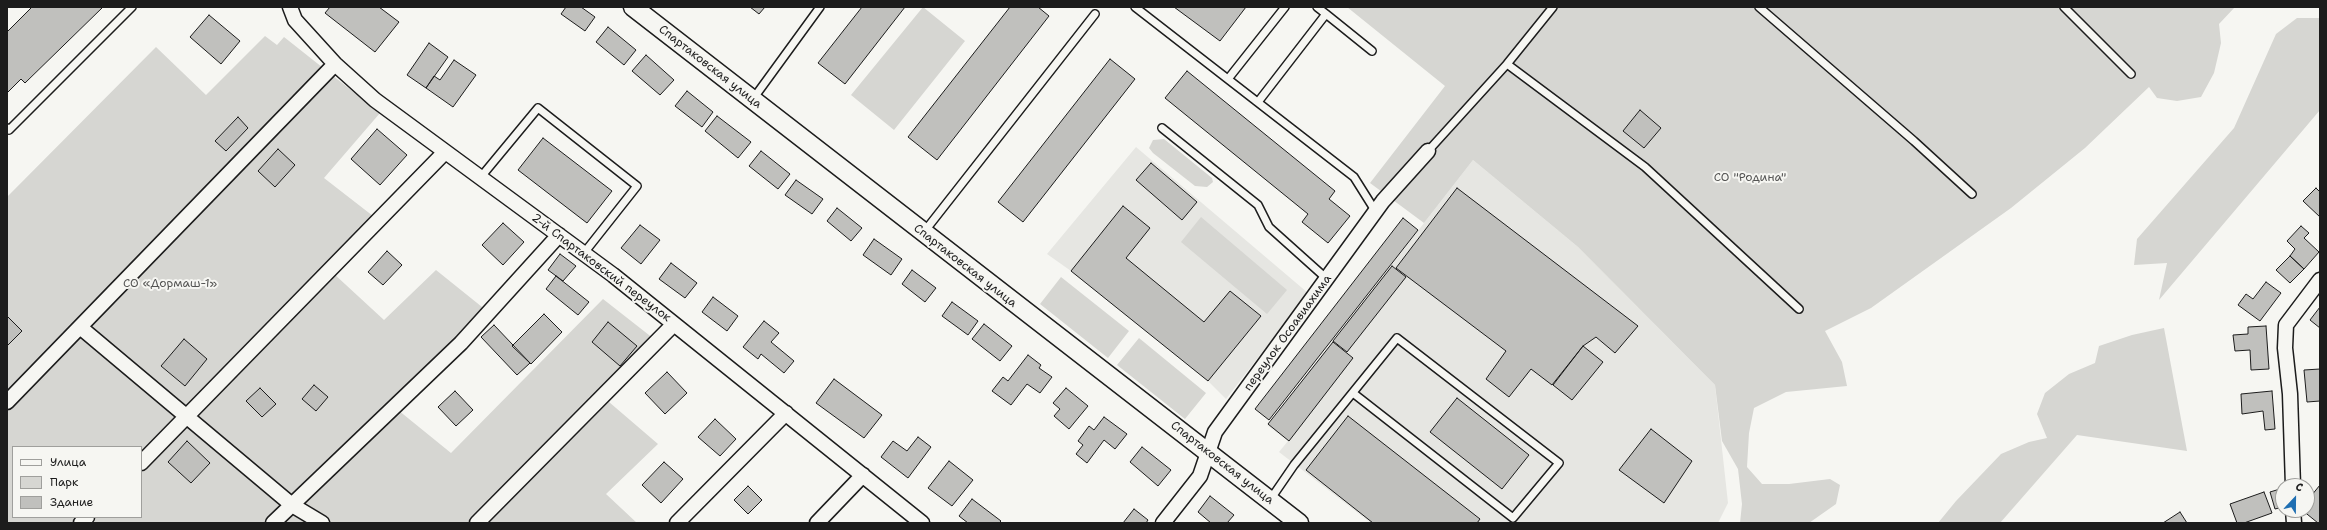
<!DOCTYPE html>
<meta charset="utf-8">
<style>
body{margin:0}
#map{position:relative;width:2327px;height:530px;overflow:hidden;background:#f6f6f2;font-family:"Shantell Sans",sans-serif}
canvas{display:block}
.frame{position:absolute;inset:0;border:8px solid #1c1c1c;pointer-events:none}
.legend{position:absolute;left:12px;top:446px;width:130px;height:72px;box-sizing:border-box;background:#f6f6f2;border:1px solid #9f9f9c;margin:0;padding:5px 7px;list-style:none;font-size:12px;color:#1c1c1c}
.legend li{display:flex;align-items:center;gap:8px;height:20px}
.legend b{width:20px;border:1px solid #9f9f9c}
.north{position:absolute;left:2275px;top:478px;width:40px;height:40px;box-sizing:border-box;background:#f6f6f2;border:1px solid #9f9f9c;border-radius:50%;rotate:22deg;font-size:11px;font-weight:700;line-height:16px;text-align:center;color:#1c1c1c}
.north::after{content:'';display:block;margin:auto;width:14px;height:18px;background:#1f6fb2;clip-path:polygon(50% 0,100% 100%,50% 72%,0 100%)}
</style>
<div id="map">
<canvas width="2327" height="530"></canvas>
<div class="frame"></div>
<ul class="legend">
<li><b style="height:5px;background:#f6f6f2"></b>Улица</li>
<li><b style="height:11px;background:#d6d6d2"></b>Парк</li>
<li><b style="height:11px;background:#c0c0bd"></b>Здание</li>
</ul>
<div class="north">С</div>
</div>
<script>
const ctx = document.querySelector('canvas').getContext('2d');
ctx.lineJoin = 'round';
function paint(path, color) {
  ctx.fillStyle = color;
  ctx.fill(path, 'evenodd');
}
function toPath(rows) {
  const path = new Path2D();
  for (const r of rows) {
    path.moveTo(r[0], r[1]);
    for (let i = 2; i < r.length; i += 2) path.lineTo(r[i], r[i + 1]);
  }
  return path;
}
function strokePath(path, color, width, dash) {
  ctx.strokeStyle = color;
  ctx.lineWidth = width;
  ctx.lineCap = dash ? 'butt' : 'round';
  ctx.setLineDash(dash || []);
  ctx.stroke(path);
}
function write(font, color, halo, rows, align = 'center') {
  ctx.font = font + ' "Shantell Sans",sans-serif';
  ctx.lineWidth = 4;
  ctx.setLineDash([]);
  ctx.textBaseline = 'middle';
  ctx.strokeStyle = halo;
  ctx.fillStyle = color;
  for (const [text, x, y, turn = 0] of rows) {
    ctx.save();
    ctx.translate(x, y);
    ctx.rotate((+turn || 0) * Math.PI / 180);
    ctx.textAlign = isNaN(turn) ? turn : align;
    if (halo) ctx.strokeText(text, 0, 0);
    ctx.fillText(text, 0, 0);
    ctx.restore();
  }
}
paint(toPath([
 [1136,147,1308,293,1226,399,1208,381,1071,271,1047,254],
 [1473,160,1578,247,1715,385,1728,503,1718,523,1371,523,1279,452,1288,441,1267,425]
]), '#e6e6e2');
paint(toPath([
 [923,7,965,41,894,130,851,95],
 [1347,7,2235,7,2219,24,2221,43,2214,73,2201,97,2177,101,2157,98,2149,87,2085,148,2011,208,1871,308,1825,331,1842,362,1847,386,1786,392,1754,408,1749,433,1747,467,1762,484,1789,484,1830,479,1840,485,1836,504,1809,523,1740,523,1742,504,1738,469,1722,441,1715,385,1578,247,1473,160,1424,223,1370,183,1445,86],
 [2297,18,2320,18,2320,110,2159,300,2167,263,2134,265,2137,239,2234,128,2276,34],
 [265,36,277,45,284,37,380,113,324,178,382,223,333,273,384,320,436,270,492,315,398,410,451,453,603,299,663,346,609,402,658,444,606,494,637,523,7,523,7,197,156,47,206,95],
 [13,447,141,447,141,517,13,517],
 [1164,139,1212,178,1213,182,1207,187,1195,186,1153,153,1149,148,1153,140],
 [1201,217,1287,290,1267,314,1181,242],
 [1061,277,1129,331,1108,358,1040,304],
 [2164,328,2187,451,2077,435,2000,523,1938,523,1956,501,2001,454,2029,442,2047,438,2037,414,2045,393,2069,374,2095,363,2099,346,2132,335],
 [1139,338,1206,393,1185,419,1117,365]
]), '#d6d6d2');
const building = toPath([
 [32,7,103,7,25,83,21,79,7,93,7,32,32,7],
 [330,7,379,7,399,22,375,52,325,13,330,7],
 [566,7,581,7,595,17,585,31,561,14,566,7],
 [750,7,765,7,759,14,750,7],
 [862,7,905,7,845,84,818,63,862,7],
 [1010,7,1038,7,1049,16,937,160,908,137,1010,7],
 [1174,7,1246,7,1220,41,1174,7],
 [209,15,240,41,221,64,190,37,209,15],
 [608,27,636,50,624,65,596,42,608,27],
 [429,43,448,57,426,88,407,75,429,43],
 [646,55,674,80,660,95,632,71,646,55],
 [1110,59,1135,79,1023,222,998,202,1110,59],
 [454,60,476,75,453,107,426,88,434,76,440,80,454,60],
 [1187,71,1335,191,1329,199,1350,216,1328,243,1302,222,1308,214,1165,98,1187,71],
 [687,91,713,112,702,127,675,106,687,91],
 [1640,110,1661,128,1644,148,1623,131,1640,110],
 [717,116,751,142,738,158,705,131,717,116],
 [238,117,248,128,226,151,215,141,238,117],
 [377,129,407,155,380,185,351,159,377,129],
 [543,138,612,191,587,223,518,170,543,138],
 [278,149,295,165,275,187,258,171,278,149],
 [761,151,790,174,778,189,749,166,761,151],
 [1151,163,1197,202,1182,220,1136,180,1151,163],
 [796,180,823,199,812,214,785,195,796,180],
 [1457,188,1638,326,1615,353,1596,337,1583,346,1552,385,1531,369,1509,397,1486,379,1506,351,1396,268,1457,188],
 [2316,188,2320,192,2320,217,2303,201,2316,188],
 [1123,206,1150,228,1126,258,1204,322,1230,291,1261,316,1208,381,1071,271,1123,206],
 [837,208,862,228,851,241,827,221,837,208],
 [1403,218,1418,230,1269,420,1255,409,1403,218],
 [503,223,524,242,503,265,482,245,503,223],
 [640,225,660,240,641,264,621,248,640,225],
 [2301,226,2309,233,2304,238,2319,252,2304,269,2290,256,2295,249,2287,241,2301,226],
 [874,239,902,259,891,275,863,255,874,239],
 [387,251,402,265,383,285,368,272,387,251],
 [560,254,576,266,563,281,548,270,560,254],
 [2290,256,2304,269,2290,283,2276,270,2290,256],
 [671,263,697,283,685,298,659,279,671,263],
 [1392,266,1406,277,1347,352,1333,341,1392,266],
 [912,270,936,288,925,302,902,284,912,270],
 [556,276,589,302,578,315,546,289,556,276],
 [2266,282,2281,293,2260,321,2238,305,2246,294,2253,299,2266,282],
 [713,297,738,316,727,331,702,312,713,297],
 [952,302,978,321,968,335,942,316,952,302],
 [2320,307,2320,328,2310,320,2320,307],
 [544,314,562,332,531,364,512,346,544,314],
 [7,316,22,331,7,346,7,316],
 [764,321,779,333,771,342,794,361,784,373,761,354,758,359,743,347,764,321],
 [608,322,637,346,620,366,592,342,608,322],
 [984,324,1012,346,1000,361,972,339,984,324],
 [494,325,530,363,517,375,481,337,494,325],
 [2266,326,2269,369,2251,370,2250,350,2235,351,2233,335,2248,334,2248,327,2266,326],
 [184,339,207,359,185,386,161,366,184,339],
 [1333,342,1353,358,1289,441,1268,424,1333,342],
 [1583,346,1603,362,1572,400,1553,385,1583,346],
 [1028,355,1041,365,1039,368,1052,377,1040,393,1027,384,1011,405,992,391,1003,377,1008,381,1028,355],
 [2320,369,2320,401,2307,402,2304,370,2320,369],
 [667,372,687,393,665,414,645,393,667,372],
 [834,379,882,415,864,438,816,403,834,379],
 [314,385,328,397,316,411,302,399,314,385],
 [260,388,276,404,262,417,246,401,260,388],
 [1066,388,1088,406,1069,429,1054,416,1060,409,1053,403,1066,388],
 [455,391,473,410,456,426,438,407,455,391],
 [2272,391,2275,429,2265,430,2263,411,2242,414,2241,394,2272,391],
 [1457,398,1529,455,1502,489,1430,432,1457,398],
 [1348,416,1480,519,1477,523,1373,523,1306,470,1348,416],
 [1104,417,1127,434,1115,449,1104,440,1087,463,1076,454,1083,445,1078,441,1089,426,1094,430,1104,417],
 [715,419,736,439,720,456,698,437,715,419],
 [1651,429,1692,461,1664,503,1619,470,1651,429],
 [918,437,931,447,908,478,881,457,893,441,907,451,918,437],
 [187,441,210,463,191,483,168,462,187,441],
 [1142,447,1171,470,1158,486,1130,462,1142,447],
 [949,461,973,480,952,506,928,488,949,461],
 [664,462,683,479,661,503,642,485,664,462],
 [2320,485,2320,523,2318,523,2302,510,2307,510,2307,501,2320,485],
 [748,486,762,500,748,514,734,500,748,486],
 [2280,489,2283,507,2275,509,2270,492,2280,489],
 [2264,492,2272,513,2244,523,2237,523,2230,504,2264,492],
 [1210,496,1234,515,1227,523,1211,523,1198,512,1210,496],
 [972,499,1001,521,999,523,968,523,959,516,972,499],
 [1134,509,1148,520,1146,523,1123,523,1134,509],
 [2180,512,2187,523,2163,523,2180,512]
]);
paint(building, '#c0c0bd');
strokePath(building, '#1c1c1c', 1);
const service = toPath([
 [1135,7,1354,177,1376,212],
 [1759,7,1914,141,1972,194],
 [2064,7,2131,74],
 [1326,14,1372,51],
 [1507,64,1645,167,1799,309],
 [1228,79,1285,7],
 [753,99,820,7],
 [1258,102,1326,14,1317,7],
 [7,128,9,130,132,7],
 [1162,128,1258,205,1269,227,1327,279],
 [1428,151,1507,64,1553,7],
 [480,178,538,108,637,186,584,253],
 [924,232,1095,14],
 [1270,500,1294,465,1397,338,1559,463,1513,518,1353,393]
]);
const minor = toPath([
 [290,7,295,20,335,64,375,100,613,275,922,523],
 [80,327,292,505,322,523],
 [7,402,335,64],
 [141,463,445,152],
 [2293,486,2290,394,2285,348,2286,325,2320,280],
 [2293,510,2294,523],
 [81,523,87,517],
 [273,523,461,343,559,235],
 [477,523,674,324],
 [677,523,786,413],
 [817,523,863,475],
 [1163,523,1200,476,1215,432,1383,201,1428,151]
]);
const tertiary = toPath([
 [633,7,1299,523]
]);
strokePath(service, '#1c1c1c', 10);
strokePath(minor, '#1c1c1c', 17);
strokePath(tertiary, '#1c1c1c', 21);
strokePath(service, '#f6f6f2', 7);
strokePath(minor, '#f6f6f2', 14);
strokePath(tertiary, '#f6f6f2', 18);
write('12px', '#1c1c1c', '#f6f6f2', [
 ["Спартаковская улица",710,67,38],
 ["Спартаковская улица",965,266,38],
 ["2-й Спартаковский переулок",601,268,37],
 ["переулок Осоавиахима",1288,333,-54],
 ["Спартаковская улица",1222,463,38]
]);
write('12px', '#545453', '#f6f6f2', [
 ["СО \"Родина\"",1750,178],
 ["СО «Дормаш-1»",170,284]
]);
</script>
